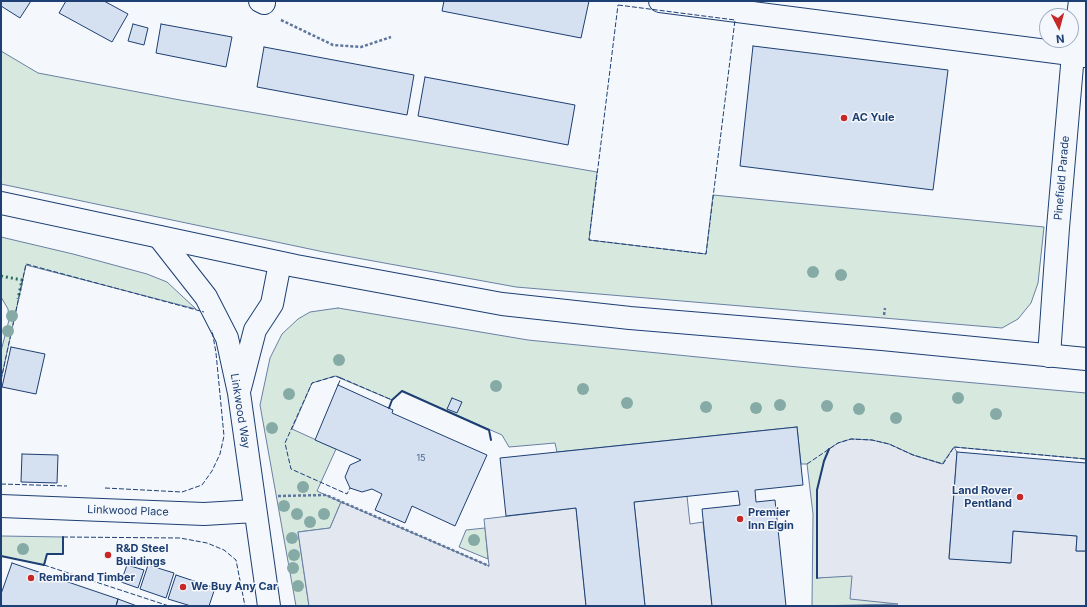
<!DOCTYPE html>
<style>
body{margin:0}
#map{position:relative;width:1087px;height:607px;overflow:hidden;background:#f4f7fb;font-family:Inter,sans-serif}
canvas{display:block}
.frame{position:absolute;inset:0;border:2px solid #1d3f73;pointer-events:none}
.north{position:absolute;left:1039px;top:8px;width:40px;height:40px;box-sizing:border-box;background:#f4f7fb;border:1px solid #9eadc5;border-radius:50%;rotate:174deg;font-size:11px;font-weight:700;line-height:16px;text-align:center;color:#1d3f73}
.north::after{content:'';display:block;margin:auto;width:14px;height:18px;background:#c62828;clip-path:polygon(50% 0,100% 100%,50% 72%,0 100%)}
</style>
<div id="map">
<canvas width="1087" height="607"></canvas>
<div class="frame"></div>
<div class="north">N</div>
</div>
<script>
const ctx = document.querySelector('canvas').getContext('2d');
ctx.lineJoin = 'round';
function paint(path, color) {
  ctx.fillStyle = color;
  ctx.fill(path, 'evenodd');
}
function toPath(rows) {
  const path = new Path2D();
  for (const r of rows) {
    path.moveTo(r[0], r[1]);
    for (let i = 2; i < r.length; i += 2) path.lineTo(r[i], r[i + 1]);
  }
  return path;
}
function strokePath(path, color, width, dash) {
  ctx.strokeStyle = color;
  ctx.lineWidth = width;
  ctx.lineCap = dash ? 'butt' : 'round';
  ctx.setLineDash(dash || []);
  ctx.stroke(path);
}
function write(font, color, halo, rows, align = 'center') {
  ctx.font = font + ' Inter,sans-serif';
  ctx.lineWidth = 3;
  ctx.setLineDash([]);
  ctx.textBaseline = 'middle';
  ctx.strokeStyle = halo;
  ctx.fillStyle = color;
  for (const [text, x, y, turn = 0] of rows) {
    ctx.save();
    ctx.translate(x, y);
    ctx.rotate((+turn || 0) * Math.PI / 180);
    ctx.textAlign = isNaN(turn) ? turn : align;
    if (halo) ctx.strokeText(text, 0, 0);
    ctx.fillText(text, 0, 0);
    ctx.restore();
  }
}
const green = toPath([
 [1,51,38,73,180,100,597,172,589,240,706,254,713,195,1044,227,1038,283,1031,303,1018,319,1002,328,516,287,324,252,1,184,1,51],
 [1,237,73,254,147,274,167,282,196,309,26,265,1,380,1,351,9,320,8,309,1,297,1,237],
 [338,308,528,340,798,367,1086,393,1086,459,954,447,943,464,913,455,889,444,817,578,852,575,902,604,812,606,813,514,807,464,801,464,797,427,557,452,555,443,509,447,502,435,402,391,392,400,335,376,312,383,292,429,336,449,317,491,341,502,330,528,298,532,309,606,296,606,260,405,270,358,282,334,298,319,310,312,338,308],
 [485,528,488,559,459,547,466,530,485,528],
 [1,536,63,537,63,554,47,554,44,565,1,556,1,536]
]);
paint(green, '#d7e8df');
strokePath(green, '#687fa3', 1);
const parking = toPath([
 [851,439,872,440,889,444,913,455,942,464,954,447,957,452,949,558,1010,563,1013,531,1077,536,1076,551,1086,551,1086,606,848,606,898,604,850,599,852,576,817,578,817,490,824,461,829,449,838,443,851,439],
 [687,496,690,524,703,522,712,606,645,606,634,502,687,496],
 [341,502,489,566,484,519,576,508,586,606,309,606,298,532,330,528,341,502]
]);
paint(parking, '#e3e8f0');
strokePath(parking, '#687fa3', 1);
const building = toPath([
 [1,1,31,1,20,18,1,6,1,1],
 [66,1,104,1,128,14,112,42,59,13,66,1],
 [444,1,589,1,581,38,442,11,444,1],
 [133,24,148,28,144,45,128,41,133,24],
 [161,24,232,37,226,67,156,53,161,24],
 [753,46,948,70,933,190,740,166,753,46],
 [264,47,414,75,407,115,257,87,264,47],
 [425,77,575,105,568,145,418,116,425,77],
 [11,347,45,354,36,394,2,387,11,347],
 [338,385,393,410,392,413,487,455,455,526,412,506,405,523,375,510,382,494,372,489,362,492,350,488,345,477,350,465,361,460,315,440,338,385],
 [452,398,462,402,457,413,447,409,452,398],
 [797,427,803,485,755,490,756,502,775,500,786,606,712,606,702,509,740,505,738,491,634,502,645,606,586,606,576,508,506,516,500,458,797,427],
 [957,452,1086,463,1086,551,1076,551,1077,536,1013,531,1011,563,949,559,957,452],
 [22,454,58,455,57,483,21,482,22,454],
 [12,563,118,599,116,606,1,606,1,594,12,563],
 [127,565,144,570,138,588,121,582,127,565],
 [148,565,174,573,166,598,140,589,148,565],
 [176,575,215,588,209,606,191,606,168,599,176,575],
 [118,599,137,606,116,606,118,599]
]);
paint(building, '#d5e0f0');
strokePath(building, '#1d3f73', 1);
const street = toPath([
 [260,1,264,3],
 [660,1,1086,56],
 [159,237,206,297,227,338,239,393,269,606],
 [1049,356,1058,228,1073,54,1080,1],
 [240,388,255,330,272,304,280,263],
 [1,506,204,514,255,511]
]);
const highway = toPath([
 [1,203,296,266,502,304,630,318,882,339,1086,359]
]);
strokePath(street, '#1d3f73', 24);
strokePath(highway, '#1d3f73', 24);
strokePath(toPath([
 [281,20,333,45,361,47,391,37],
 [884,315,885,308],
 [278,496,326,495,489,566]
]), '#5e769c', 2.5, [3, 2]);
strokePath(street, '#f4f7fb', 22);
strokePath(highway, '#f4f7fb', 22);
strokePath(toPath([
 [1,276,22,280,18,299]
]), '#2c6c60', 3, [2, 3]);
strokePath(toPath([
 [618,5,735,20,706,254,589,240,618,5],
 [341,378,336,376,312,383,285,443,291,469,347,494,350,488],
 [1,380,26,264,204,312],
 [338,385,341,378,392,400],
 [807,464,838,443,851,439,872,440,889,444,913,455,943,464,954,447,1086,459],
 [1,484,67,486],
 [105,488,182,492,202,485,212,471,220,454,224,436,216,353,212,330],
 [63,537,180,538,207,543,224,550,236,560,245,606],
 [44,565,169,606]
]), '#1d3f73', 1, [5, 2]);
strokePath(toPath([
 [389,408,392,400,402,391,489,430,491,440],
 [1,556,44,565,47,554,63,554,63,537],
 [817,578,817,490,824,461,829,449]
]), '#1d3f73', 2);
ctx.fillStyle = '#86aba6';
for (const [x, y] of [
 [813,272],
 [841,275],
 [12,316],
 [8,331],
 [339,360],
 [496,386],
 [583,389],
 [289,394],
 [958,398],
 [627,403],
 [780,405],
 [827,406],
 [706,407],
 [756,408],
 [859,409],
 [996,414],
 [896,418],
 [272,428],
 [303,487],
 [284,506],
 [297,514],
 [324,514],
 [310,522],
 [292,538],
 [474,540],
 [23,549],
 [294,555],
 [293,568],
 [298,586]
]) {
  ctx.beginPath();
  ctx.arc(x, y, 6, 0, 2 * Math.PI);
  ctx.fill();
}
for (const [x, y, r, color] of [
 [844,118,4,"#c62828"],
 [1020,497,4,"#c62828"],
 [740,519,4,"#c62828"],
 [108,555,4,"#c62828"],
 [31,578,4,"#c62828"],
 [183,587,4,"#c62828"]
]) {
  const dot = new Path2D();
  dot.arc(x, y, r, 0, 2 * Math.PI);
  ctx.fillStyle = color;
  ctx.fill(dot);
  strokePath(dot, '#f4f7fb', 1.5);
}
write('9px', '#4b6792', null, [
 ["15",421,458]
]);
write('bold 11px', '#1d3f73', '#f4f7fb', [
 ["AC Yule",852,118],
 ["Land Rover",1012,491,"right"],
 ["Pentland",1012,504,"right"],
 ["Premier",748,513],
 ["Inn Elgin",748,526],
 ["R&D Steel",116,549],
 ["Buildings",116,562],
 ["Rembrand Timber",39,578],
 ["We Buy Any Car",191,587]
], 'left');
write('11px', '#1d3f73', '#f4f7fb', [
 ["Pinefield Parade",1062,178,-85],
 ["Linkwood Way",240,411,81],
 ["Linkwood Place",128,511,2]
]);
</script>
